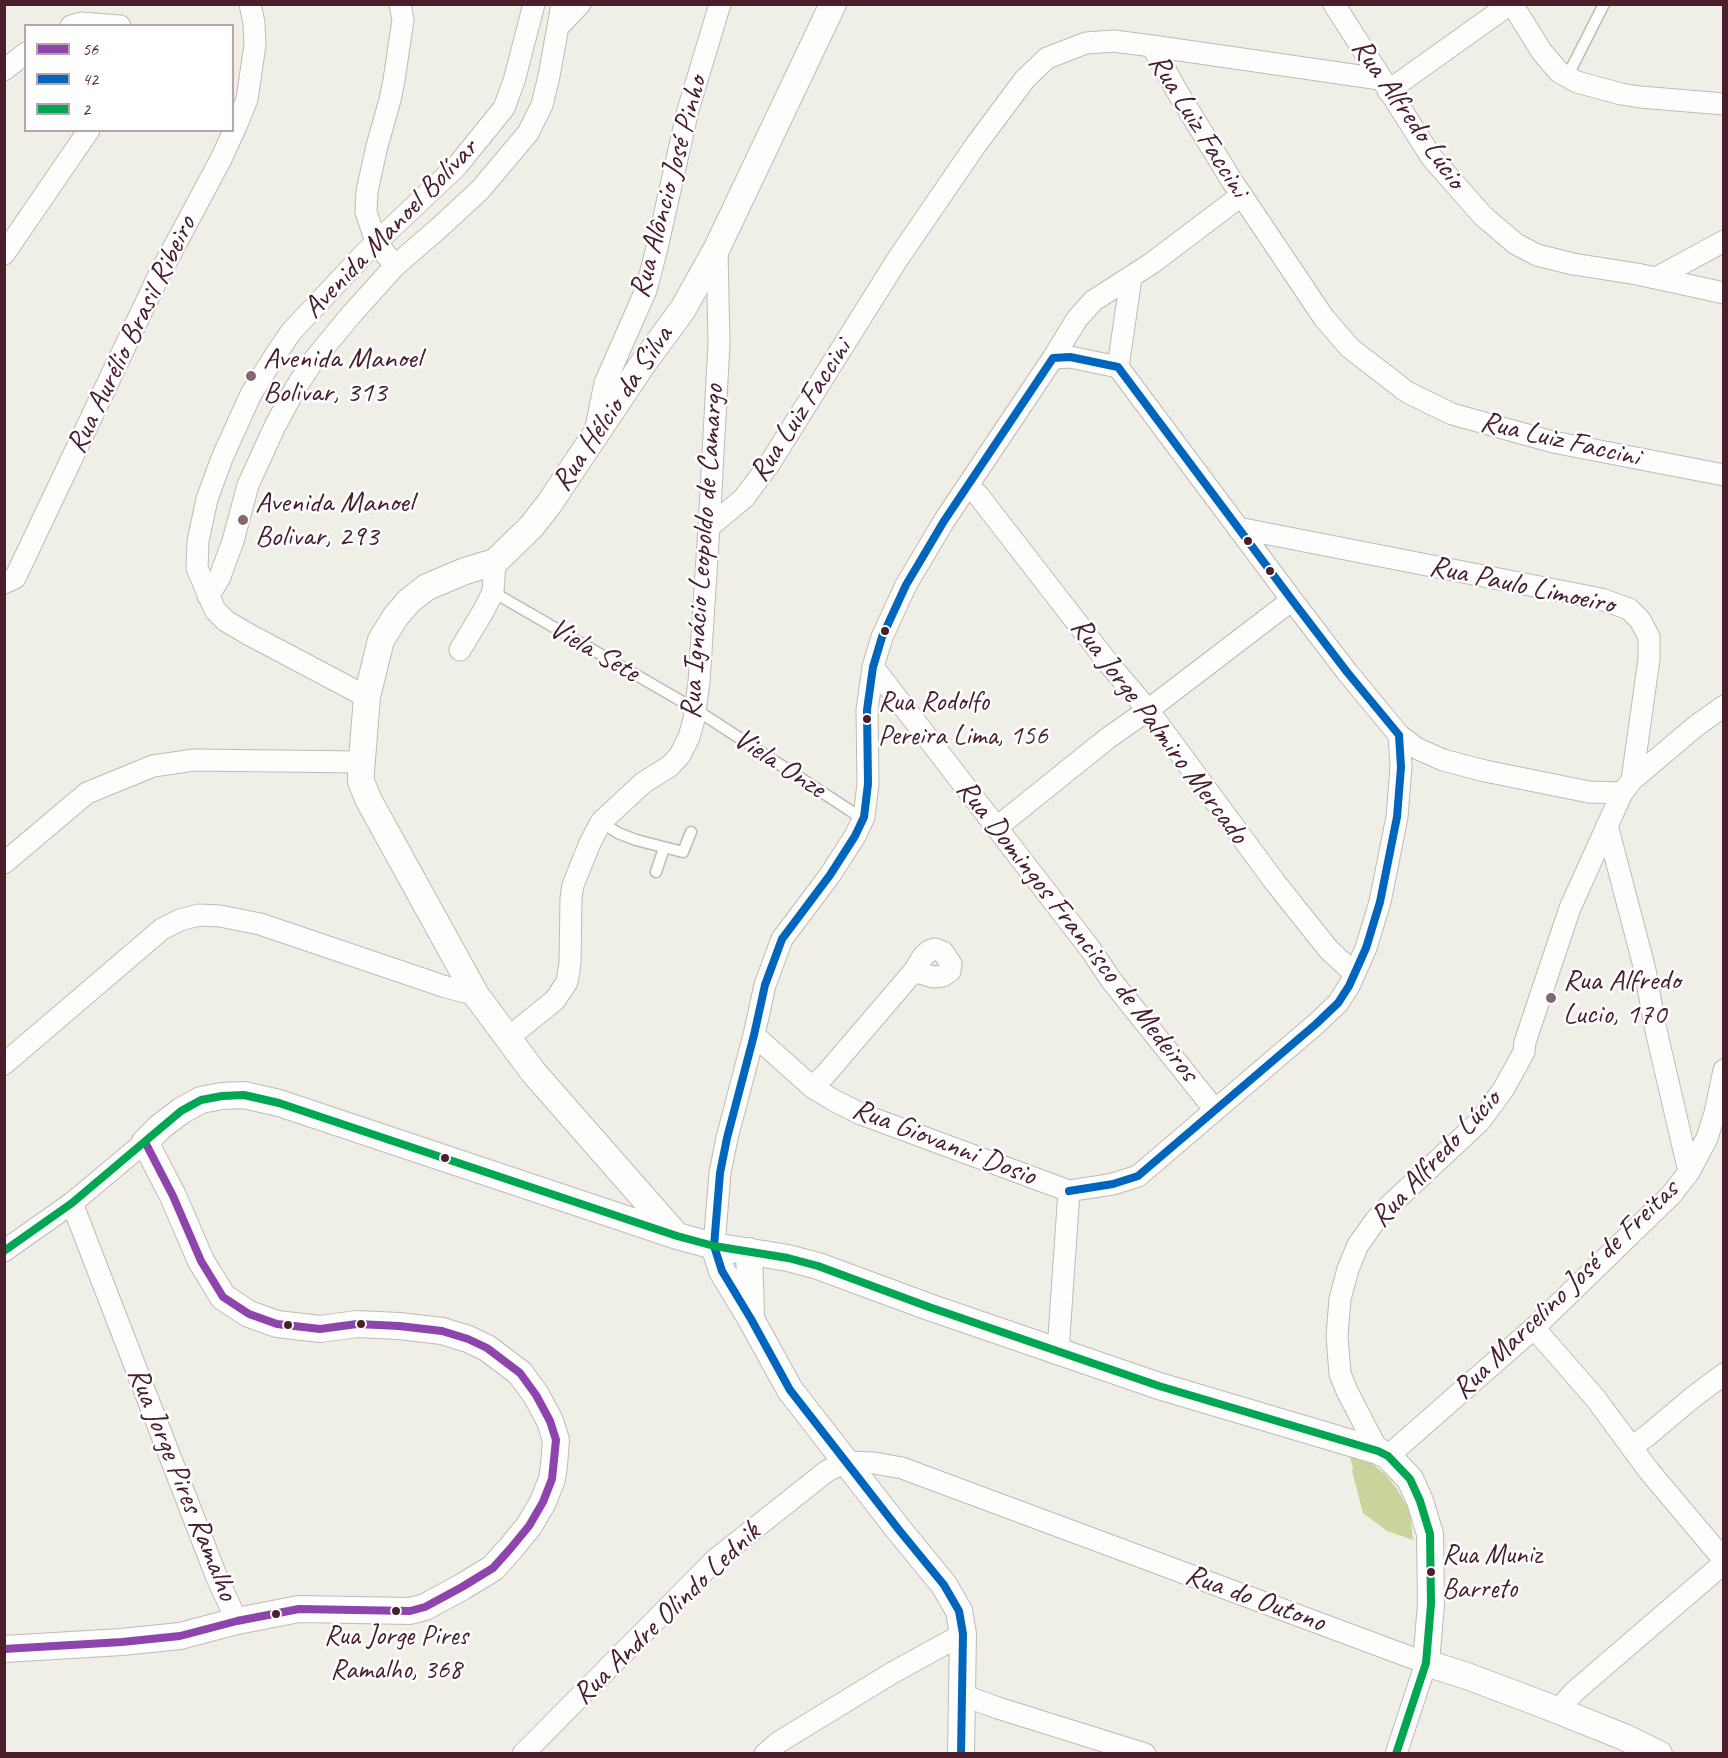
<!DOCTYPE html>
<meta charset="utf-8">
<style>
body{margin:0}
#map{position:relative;width:1728px;height:1758px;overflow:hidden;background:#f0efe7;font-family:Caveat,sans-serif}
canvas{display:block}
.frame{position:absolute;inset:0;border:6px solid #4a1f2b;pointer-events:none}
.legend{position:absolute;left:24px;top:24px;width:210px;height:108px;box-sizing:border-box;background:#fff;border:2px solid #b7a5aa;margin:0;padding:8px 10px;list-style:none;font-size:18px;color:#4a1f2b}
.legend li{display:flex;align-items:center;gap:12px;height:30px}
.legend b{width:30px;border:2px solid #b7a5aa}
</style>
<div id="map">
<canvas width="1728" height="1758"></canvas>
<div class="frame"></div>
<ul class="legend">
<li><b style="height:8px;background:#8e44ad"></b>56</li>
<li><b style="height:8px;background:#0065bd"></b>42</li>
<li><b style="height:8px;background:#00a651"></b>2</li>
</ul>
</div>
<script>
const ctx = document.querySelector('canvas').getContext('2d');
ctx.lineJoin = 'round';
function paint(path, color) {
  ctx.fillStyle = color;
  ctx.fill(path, 'evenodd');
}
function toPath(rows) {
  const path = new Path2D();
  for (const r of rows) {
    path.moveTo(r[0], r[1]);
    for (let i = 2; i < r.length; i += 2) path.lineTo(r[i], r[i + 1]);
  }
  return path;
}
function strokePath(path, color, width, dash) {
  ctx.strokeStyle = color;
  ctx.lineWidth = width;
  ctx.lineCap = dash ? 'butt' : 'round';
  ctx.setLineDash(dash || []);
  ctx.stroke(path);
}
function write(font, color, halo, rows, align = 'center') {
  ctx.font = font + ' Caveat,sans-serif';
  ctx.lineWidth = 5;
  ctx.setLineDash([]);
  ctx.textBaseline = 'middle';
  ctx.strokeStyle = halo;
  ctx.fillStyle = color;
  for (const [text, x, y, turn = 0] of rows) {
    ctx.save();
    ctx.translate(x, y);
    ctx.rotate((+turn || 0) * Math.PI / 180);
    ctx.textAlign = isNaN(turn) ? turn : align;
    if (halo) ctx.strokeText(text, 0, 0);
    ctx.fillText(text, 0, 0);
    ctx.restore();
  }
}
paint(toPath([
 [1349,1452,1357,1454,1374,1465,1386,1475,1397,1489,1410,1511,1413,1540,1387,1531,1363,1513,1352,1471,1353,1469]
]), '#cbd39c');
const service = toPath([
 [1567,77,1604,4],
 [493,592,695,709,863,819],
 [601,822,618,833,636,840,683,852,691,832],
 [656,872,664,848]
]);
const minor = toPath([
 [1334,4,1432,158,1483,216,1516,244,1537,255,1573,264,1637,274,1724,293],
 [1512,4,1542,52,1559,72,1577,82,1621,94,1640,97,1724,104],
 [71,26,81,23,120,26],
 [558,27,580,4],
 [1152,46,1380,79],
 [4,70,26,53],
 [1388,91,1510,4],
 [4,254,89,130],
 [395,266,376,242,366,212,367,191,377,146,390,100,394,80,403,20,400,4],
 [1656,278,1724,241],
 [1053,358,1077,319,1093,301,1152,263,1242,195],
 [1118,367,1131,278],
 [595,432,605,383,646,290,657,248,688,110,720,4],
 [968,486,978,495,1109,664,1148,710,1274,881,1329,950,1354,973],
 [709,527,744,498,770,463,897,260,975,146,1025,79,1047,58,1086,43,1114,41,1152,46,1178,93,1232,181,1324,318,1350,348,1407,392,1452,414,1553,442,1724,475],
 [1238,528,1601,599,1629,609,1640,620,1649,637,1649,659,1632,780],
 [4,583,15,578,159,275,221,159,237,124,247,99,255,45,254,23,250,4],
 [208,596,219,579,233,541,248,485,275,426,295,389,313,361,350,316,395,266,440,227,480,190,528,133,542,105,549,76,562,4],
 [460,650,484,610,493,592,495,562],
 [873,667,1091,950,1111,980,1215,1110],
 [367,697,248,634,226,621,215,610,197,568,198,541,207,499,222,458,251,394,274,357,291,332,365,253,457,166,504,108,514,81,534,4],
 [1399,735,1416,748,1443,760,1485,771,1589,792,1622,793],
 [1607,825,1645,970,1655,1026,1689,1172],
 [996,828,1108,738,1148,710,1292,600],
 [4,863,87,793,153,766,194,760,362,762],
 [754,1035,812,1087,835,1101,861,1114,1069,1191,1058,1351],
 [508,1038,555,1000,567,982,570,963,571,898,573,885,590,843,601,822,643,783,670,766,680,755,689,737,694,719,699,682,709,527,719,344,717,248],
 [4,1064,162,929,180,920,199,915,220,916,260,924,446,987,476,995],
 [812,1087,825,1075,914,971,922,958,929,951,935,949,943,952,951,964,950,971,943,976,933,977,914,971],
 [72,1203,217,1578,237,1621],
 [714,1246,720,1173,727,1138,754,1035,765,985,782,939,830,875,855,836,864,817,868,784,867,710,873,667,882,637,906,585,944,521,1053,358,1070,357,1118,367,1292,600,1347,672,1399,735,1401,767,1397,817,1380,902,1366,948,1349,986,1338,1003,1316,1024,1138,1176,1113,1184,1069,1191],
 [4,1251,72,1203,145,1142],
 [1534,1328,1596,1399,1649,1471,1724,1560],
 [1632,1446,1647,1436,1692,1398,1724,1374],
 [1378,1451,1347,1391,1340,1374,1337,1336,1340,1299,1348,1269,1358,1245,1375,1221,1388,1207,1480,1121,1503,1090,1524,1052,1525,1042,1570,908,1622,793,1632,780,1696,726,1724,706],
 [1388,1456,1534,1328,1671,1195,1689,1172,1707,1138,1715,1113,1724,1070],
 [962,1695,998,1708,1145,1754],
 [1558,1710,1574,1692,1724,1563],
 [523,1754,716,1559,827,1471,846,1462,874,1463,902,1468,1426,1663,1396,1754],
 [765,1754,779,1742,892,1673,963,1634]
]);
const tertiary = toPath([
 [677,1236,534,1073,476,995,368,799,361,781,361,772,367,697,381,640,396,616,409,601,427,587,465,571,495,562,531,527,549,504,642,365,683,309,717,248,833,4],
 [714,1246,722,1271,751,1319,790,1390,899,1530,944,1585,959,1611,963,1634,961,1754],
 [749,1251,751,1316],
 [4,1649,122,1642,180,1636,237,1621,299,1609,410,1611,425,1607,462,1587,493,1568,510,1549,529,1526,543,1502,552,1479,554,1465,556,1440,550,1421,536,1395,520,1373,487,1348,468,1339,442,1331,399,1326,357,1324,320,1329,277,1324,249,1314,223,1297,201,1261,173,1196,145,1142,160,1127,181,1111,201,1100,222,1096,244,1095,279,1103,677,1236,714,1246,788,1258,818,1266,929,1307,1159,1386,1378,1451,1388,1456,1410,1479,1420,1501,1430,1534,1431,1604,1426,1663,1467,1676,1544,1705,1624,1737,1659,1754]
]);
strokePath(service, '#bfbab7', 13);
strokePath(minor, '#bfbab7', 23);
strokePath(tertiary, '#bfbab7', 28);
strokePath(service, '#fdfdfb', 10);
strokePath(minor, '#fdfdfb', 21);
strokePath(tertiary, '#fdfdfb', 26);
strokePath(toPath([
 [4,1649,122,1642,180,1636,237,1621,299,1609,410,1611,425,1607,462,1587,493,1568,510,1549,529,1526,543,1502,552,1479,556,1440,550,1421,536,1395,520,1373,487,1348,468,1339,442,1331,399,1326,357,1324,320,1329,277,1324,249,1314,223,1297,201,1261,173,1196,145,1142]
]), '#8e44ad', 8);
strokePath(toPath([
 [961,1754,963,1634,959,1611,944,1585,899,1530,790,1390,751,1319,722,1271,714,1246,720,1173,727,1138,754,1035,765,985,782,939,830,875,855,836,864,817,868,784,867,710,873,667,882,637,906,585,944,521,1053,358,1070,357,1118,367,1292,600,1347,672,1399,735,1401,767,1397,817,1380,902,1366,948,1349,986,1338,1003,1316,1024,1138,1176,1113,1184,1069,1191]
]), '#0065bd', 8);
strokePath(toPath([
 [4,1251,72,1203,181,1111,201,1100,222,1096,244,1095,279,1103,677,1236,714,1246,788,1258,818,1266,929,1307,1159,1386,1378,1451,1388,1456,1410,1479,1420,1501,1430,1534,1431,1604,1426,1663,1396,1754]
]), '#00a651', 8);
for (const [x, y, r, color] of [
 [251,376,6,"#84686d"],
 [243,520,6,"#84686d"],
 [1248,541,5,"#4a1f2b"],
 [1270,571,5,"#4a1f2b"],
 [885,631,5,"#4a1f2b"],
 [867,719,5,"#4a1f2b"],
 [1551,998,6,"#84686d"],
 [445,1158,5,"#4a1f2b"],
 [361,1324,5,"#4a1f2b"],
 [288,1325,5,"#4a1f2b"],
 [1431,1572,5,"#4a1f2b"],
 [396,1611,5,"#4a1f2b"],
 [276,1614,5,"#4a1f2b"]
]) {
  const dot = new Path2D();
  dot.arc(x, y, r, 0, 2 * Math.PI);
  ctx.fillStyle = color;
  ctx.fill(dot);
  strokePath(dot, '#fff', 2);
}
write('28px', '#4a1f2b', '#fff', [
 ["Rua Rodolfo",878,703],
 ["Pereira Lima, 156",878,737],
 ["Rua Muniz",1442,1556],
 ["Barreto",1442,1590],
 ["Rua Jorge Pires",396,1637,"center"],
 ["Ramalho, 368",396,1671,"center"]
], 'left');
write('30px', '#4a1f2b', '#fff', [
 ["Rua Alfredo Lúcio",1408,114,55],
 ["Rua Luiz Faccini",1198,126,58],
 ["Rua Alôncio José Pinho",669,187,-75],
 ["Avenida Manoel Bolívar",391,229,-46],
 ["Rua Aurélio Brasil Ribeiro",132,335,-64],
 ["Rua Hélcio da Silva",613,409,-56],
 ["Rua Luiz Faccini",801,411,-57],
 ["Rua Luiz Faccini",1560,440,13],
 ["Rua Ignácio Leopoldo de Camargo",703,552,-86],
 ["Rua Paulo Limoeiro",1522,586,12],
 ["Viela Sete",594,651,30],
 ["Rua Jorge Palmiro Mercado",1159,731,53],
 ["Viela Onze",779,764,33],
 ["Rua Domingos Francisco de Medeiros",1077,931,52],
 ["Rua Giovanni Dosio",944,1143,21],
 ["Rua Alfredo Lúcio",1436,1159,-47],
 ["Rua Marcelino José de Freitas",1566,1290,-44],
 ["Rua Jorge Pires Ramalho",182,1484,68],
 ["Rua do Outono",1255,1599,20],
 ["Rua Andre Olindo Lednik",667,1614,-44]
]);
write('30px', '#4a1f2b', '#fff', [
 ["Avenida Manoel",263,359],
 ["Bolivar, 313",263,393],
 ["Avenida Manoel",255,503],
 ["Bolivar, 293",255,537],
 ["Rua Alfredo",1563,981],
 ["Lucio, 170",1563,1015]
], 'left');
</script>
